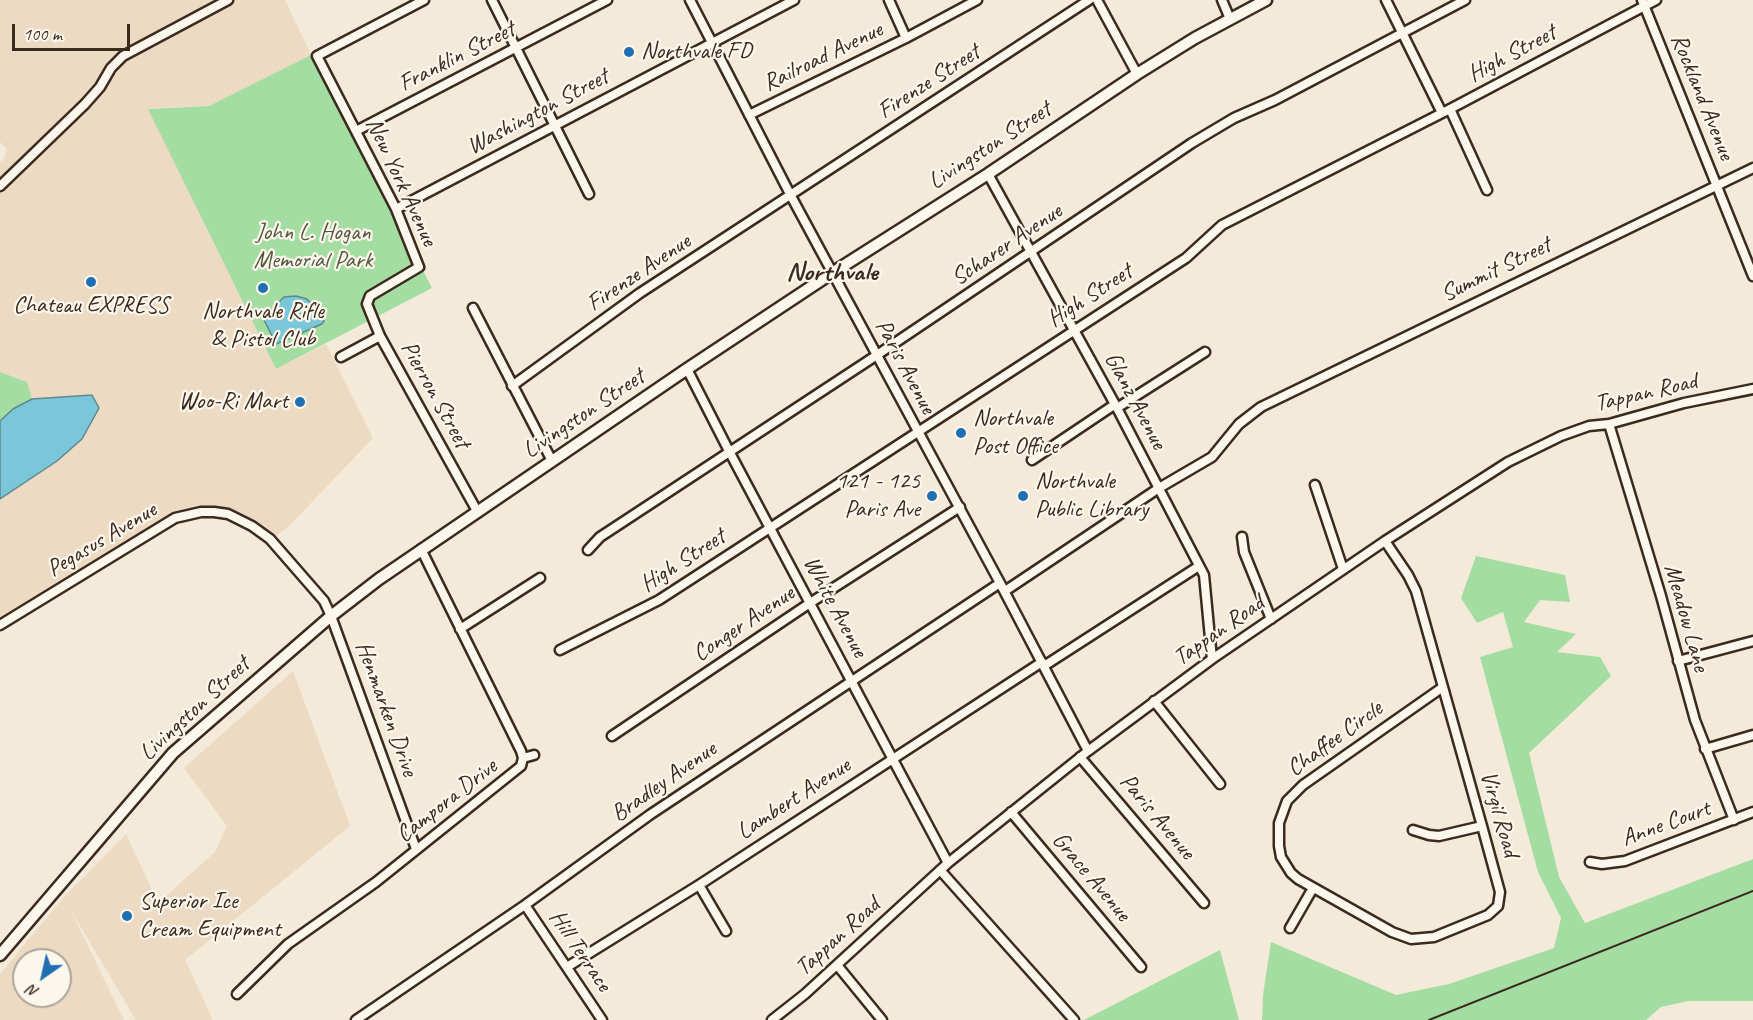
<!DOCTYPE html>
<style>
body{margin:0}
#map{position:relative;width:1753px;height:1020px;overflow:hidden;background:#f4ead9;font-family:Caveat,sans-serif}
canvas{display:block}
.north{position:absolute;left:12px;top:948px;width:60px;height:60px;box-sizing:border-box;background:#fbf7ec;border:2px solid #aea59a;border-radius:50%;rotate:214deg;font-size:16px;font-weight:700;line-height:24px;text-align:center;color:#3b2a1e}
.north::after{content:'';display:block;margin:auto;width:21px;height:27px;background:#1f6fb2;clip-path:polygon(50% 0,100% 100%,50% 72%,0 100%)}
.scale{position:absolute;left:12px;top:24px;width:118px;height:27px;box-sizing:border-box;border:3px solid #3b2a1e;border-top:0;padding-left:8px;font-size:18px;line-height:21px;white-space:nowrap;color:#3b2a1e;-webkit-text-stroke:4px #fbf7ec;paint-order:stroke}
</style>
<div id="map">
<canvas width="1753" height="1020"></canvas>
<div class="north">N</div>
<div class="scale">100 m</div>
</div>
<script>
const ctx = document.querySelector('canvas').getContext('2d');
ctx.lineJoin = 'round';
function paint(path, color) {
  ctx.fillStyle = color;
  ctx.fill(path, 'evenodd');
}
function toPath(rows) {
  const path = new Path2D();
  for (const r of rows) {
    path.moveTo(r[0], r[1]);
    for (let i = 2; i < r.length; i += 2) path.lineTo(r[i], r[i + 1]);
  }
  return path;
}
function strokePath(path, color, width, dash) {
  ctx.strokeStyle = color;
  ctx.lineWidth = width;
  ctx.lineCap = dash ? 'butt' : 'round';
  ctx.setLineDash(dash || []);
  ctx.stroke(path);
}
function write(font, color, halo, rows, align = 'center') {
  ctx.font = font + ' Caveat,sans-serif';
  ctx.lineWidth = 4.5;
  ctx.setLineDash([]);
  ctx.textBaseline = 'middle';
  ctx.strokeStyle = halo;
  ctx.fillStyle = color;
  for (const [text, x, y, turn = 0] of rows) {
    ctx.save();
    ctx.translate(x, y);
    ctx.rotate((+turn || 0) * Math.PI / 180);
    ctx.textAlign = isNaN(turn) ? turn : align;
    if (halo) ctx.strokeText(text, 0, 0);
    ctx.fillText(text, 0, 0);
    ctx.restore();
  }
}
paint(toPath([
 [0,0,285,0,311,55,209,106,149,108,276,369,326,344,373,438,290,525,269,542,229,515,181,519,0,629,0,421,13,409,27,382,0,372,0,162,4,159,7,149,0,142],
 [293,671,350,826,185,960,213,1020,136,1020,69,907,124,1020,0,1020,0,974,63,898,126,834,158,903,215,852,227,826,184,768],
 [24,960,60,960,60,996,24,996]
]), '#ecdac2');
paint(toPath([
 [311,55,432,288,276,369,148,109,209,106],
 [0,372,27,382,32,399,13,409,0,421],
 [1476,556,1565,575,1570,602,1540,600,1524,622,1576,634,1557,652,1600,657,1611,676,1529,753,1559,877,1585,923,1753,859,1753,1001,1688,1001,1661,1007,1646,1020,1262,1020,1263,995,1271,942,1396,995,1449,984,1554,948,1561,918,1538,872,1480,657,1513,647,1503,612,1477,623,1461,598],
 [1220,950,1239,1020,1084,1020]
]), '#a4dda2');
const water = toPath([
 [296,296,307,299,319,312,324,321,322,324,276,344,263,318,284,297,296,296],
 [92,395,99,408,82,439,57,461,0,499,0,421,13,409,32,399,92,395]
]);
paint(water, '#79c7d8');
strokePath(water, '#60888e', 1.5);
const minor = toPath([
 [492,0,589,194],
 [690,0,791,196,1000,583,1088,751],
 [889,0,906,38],
 [1097,0,1137,74],
 [1222,0,1230,19],
 [1386,0,1442,113],
 [1642,0,1753,276],
 [1450,109,1487,190],
 [749,115,906,38,977,0],
 [356,131,607,0],
 [988,174,1117,408,1204,575,1212,659],
 [0,186,85,104,100,87,111,68,123,56,228,0],
 [396,209,794,0],
 [473,308,552,461],
 [380,336,367,304,370,296,419,267,396,209,317,56,424,0],
 [341,357,380,336,477,511],
 [687,369,729,451,948,863],
 [512,386,640,293,1089,0],
 [1117,408,1205,352],
 [1609,424,1661,596,1695,720,1734,820],
 [1032,460,1114,405],
 [1315,485,1343,569],
 [1242,537,1244,552,1271,619],
 [1385,541,1408,575,1416,591,1482,826,1500,892,1498,906,1488,915,1434,937,1411,939,1392,932,1298,879,1291,873,1281,857,1279,846,1279,823,1287,801,1303,785,1443,687],
 [588,550,600,537,877,355,1192,143,1234,118,1275,100,1465,0],
 [1005,591,1159,488,1212,457,1239,424,1261,407,1753,168],
 [0,625,175,518,201,512,214,512,228,514,252,526,270,539,324,601,331,616,416,849],
 [460,629,540,578],
 [560,650,659,600,1186,258,1222,225,1450,109,1656,0],
 [1678,661,1753,641],
 [1044,666,1199,566],
 [1154,701,1220,784],
 [612,736,810,603,960,507],
 [1705,749,1753,735],
 [1080,757,1204,903],
 [523,758,534,755],
 [1011,812,1141,967],
 [1413,830,1429,835,1439,836,1482,826],
 [1590,862,1602,864,1625,861,1753,812],
 [940,870,1074,1020],
 [699,885,726,931],
 [525,905,602,1020],
 [1290,928,1313,888],
 [837,965,882,1020],
 [567,967,699,885,1042,662],
 [237,994,288,944,376,882,521,766,523,758,521,751,421,549],
 [356,1020,525,905,651,814,1000,583],
 [772,1020,805,994,948,863,1088,751,1212,659,1385,541,1508,462,1561,436,1589,426,1609,424,1684,403,1753,389]
]);
const major = toPath([
 [0,955,173,753,331,616,379,579,687,369,832,273,988,174,1137,74,1195,38,1266,0]
]);
strokePath(minor, '#3b2a1e', 13);
strokePath(major, '#3b2a1e', 15);
strokePath(minor, '#fbf7ec', 8);
strokePath(major, '#fbf7ec', 10);
strokePath(toPath([
 [1429,1020,1753,891]
]), '#3b2a1e', 2);
for (const [x, y, r, color] of [
 [629,52,6,"#1f6fb2"],
 [91,282,6,"#1f6fb2"],
 [263,288,6,"#1f6fb2"],
 [300,402,6,"#1f6fb2"],
 [961,433,6,"#1f6fb2"],
 [932,496,6,"#1f6fb2"],
 [1023,496,6,"#1f6fb2"],
 [127,916,6,"#1f6fb2"]
]) {
  const dot = new Path2D();
  dot.arc(x, y, r, 0, 2 * Math.PI);
  ctx.fillStyle = color;
  ctx.fill(dot);
  strokePath(dot, '#fbf7ec', 2);
}
write('24px', '#3b2a1e', '#fbf7ec', [
 ["Northvale FD",641,52],
 ["Chateau EXPRESS",91,306,"center"],
 ["Northvale Rifle",263,312,"center"],
 ["& Pistol Club",263,340,"center"],
 ["Woo-Ri Mart",288,402,"right"],
 ["Northvale",973,419],
 ["Post Office",973,447],
 ["121 - 125",920,482,"right"],
 ["Paris Ave",920,510,"right"],
 ["Northvale",1035,482],
 ["Public Library",1035,510],
 ["Superior Ice",139,902],
 ["Cream Equipment",139,930]
], 'left');
write('24px', '#3b2a1e', '#fbf7ec', [
 ["High Street",1512,54,-28],
 ["Franklin Street",457,57,-27],
 ["Railroad Avenue",823,57,-26],
 ["Firenze Street",929,82,-33],
 ["Rockland Avenue",1702,97,68],
 ["Washington Street",538,112,-28],
 ["Livingston Street",990,146,-33],
 ["New York Avenue",401,182,65],
 ["Scharer Avenue",1007,245,-34],
 ["Summit Street",1496,270,-26],
 ["Firenze Avenue",639,273,-34],
 ["High Street",1090,296,-33],
 ["Paris Avenue",905,367,62],
 ["Tappan Road",1646,393,-13],
 ["Pierron Street",435,395,61],
 ["Glanz Avenue",1135,401,62],
 ["Livingston Street",584,414,-34],
 ["Pegasus Avenue",102,540,-31],
 ["High Street",683,561,-33],
 ["White Avenue",835,607,62],
 ["Meadow Lane",1686,618,74],
 ["Conger Avenue",744,624,-34],
 ["Tappan Road",1219,631,-35],
 ["Livingston Street",195,709,-43],
 ["Henmarken Drive",386,709,70],
 ["Chaffee Circle",1335,739,-36],
 ["Bradley Avenue",664,782,-35],
 ["Lambert Avenue",794,799,-33],
 ["Campora Drive",447,801,-38],
 ["Virgil Road",1499,814,74],
 ["Paris Avenue",1157,817,50],
 ["Anne Court",1666,824,-20],
 ["Grace Avenue",1091,877,50],
 ["Tappan Road",838,937,-42],
 ["Hill Terrace",580,951,56]
]);
write('24px', '#55573f', '#fbf7ec', [
 ["John L. Hogan",313,233],
 ["Memorial Park",313,261]
]);
write('bold 27px', '#3b2a1e', '#fbf7ec', [
 ["Northvale",832,273]
]);
</script>
